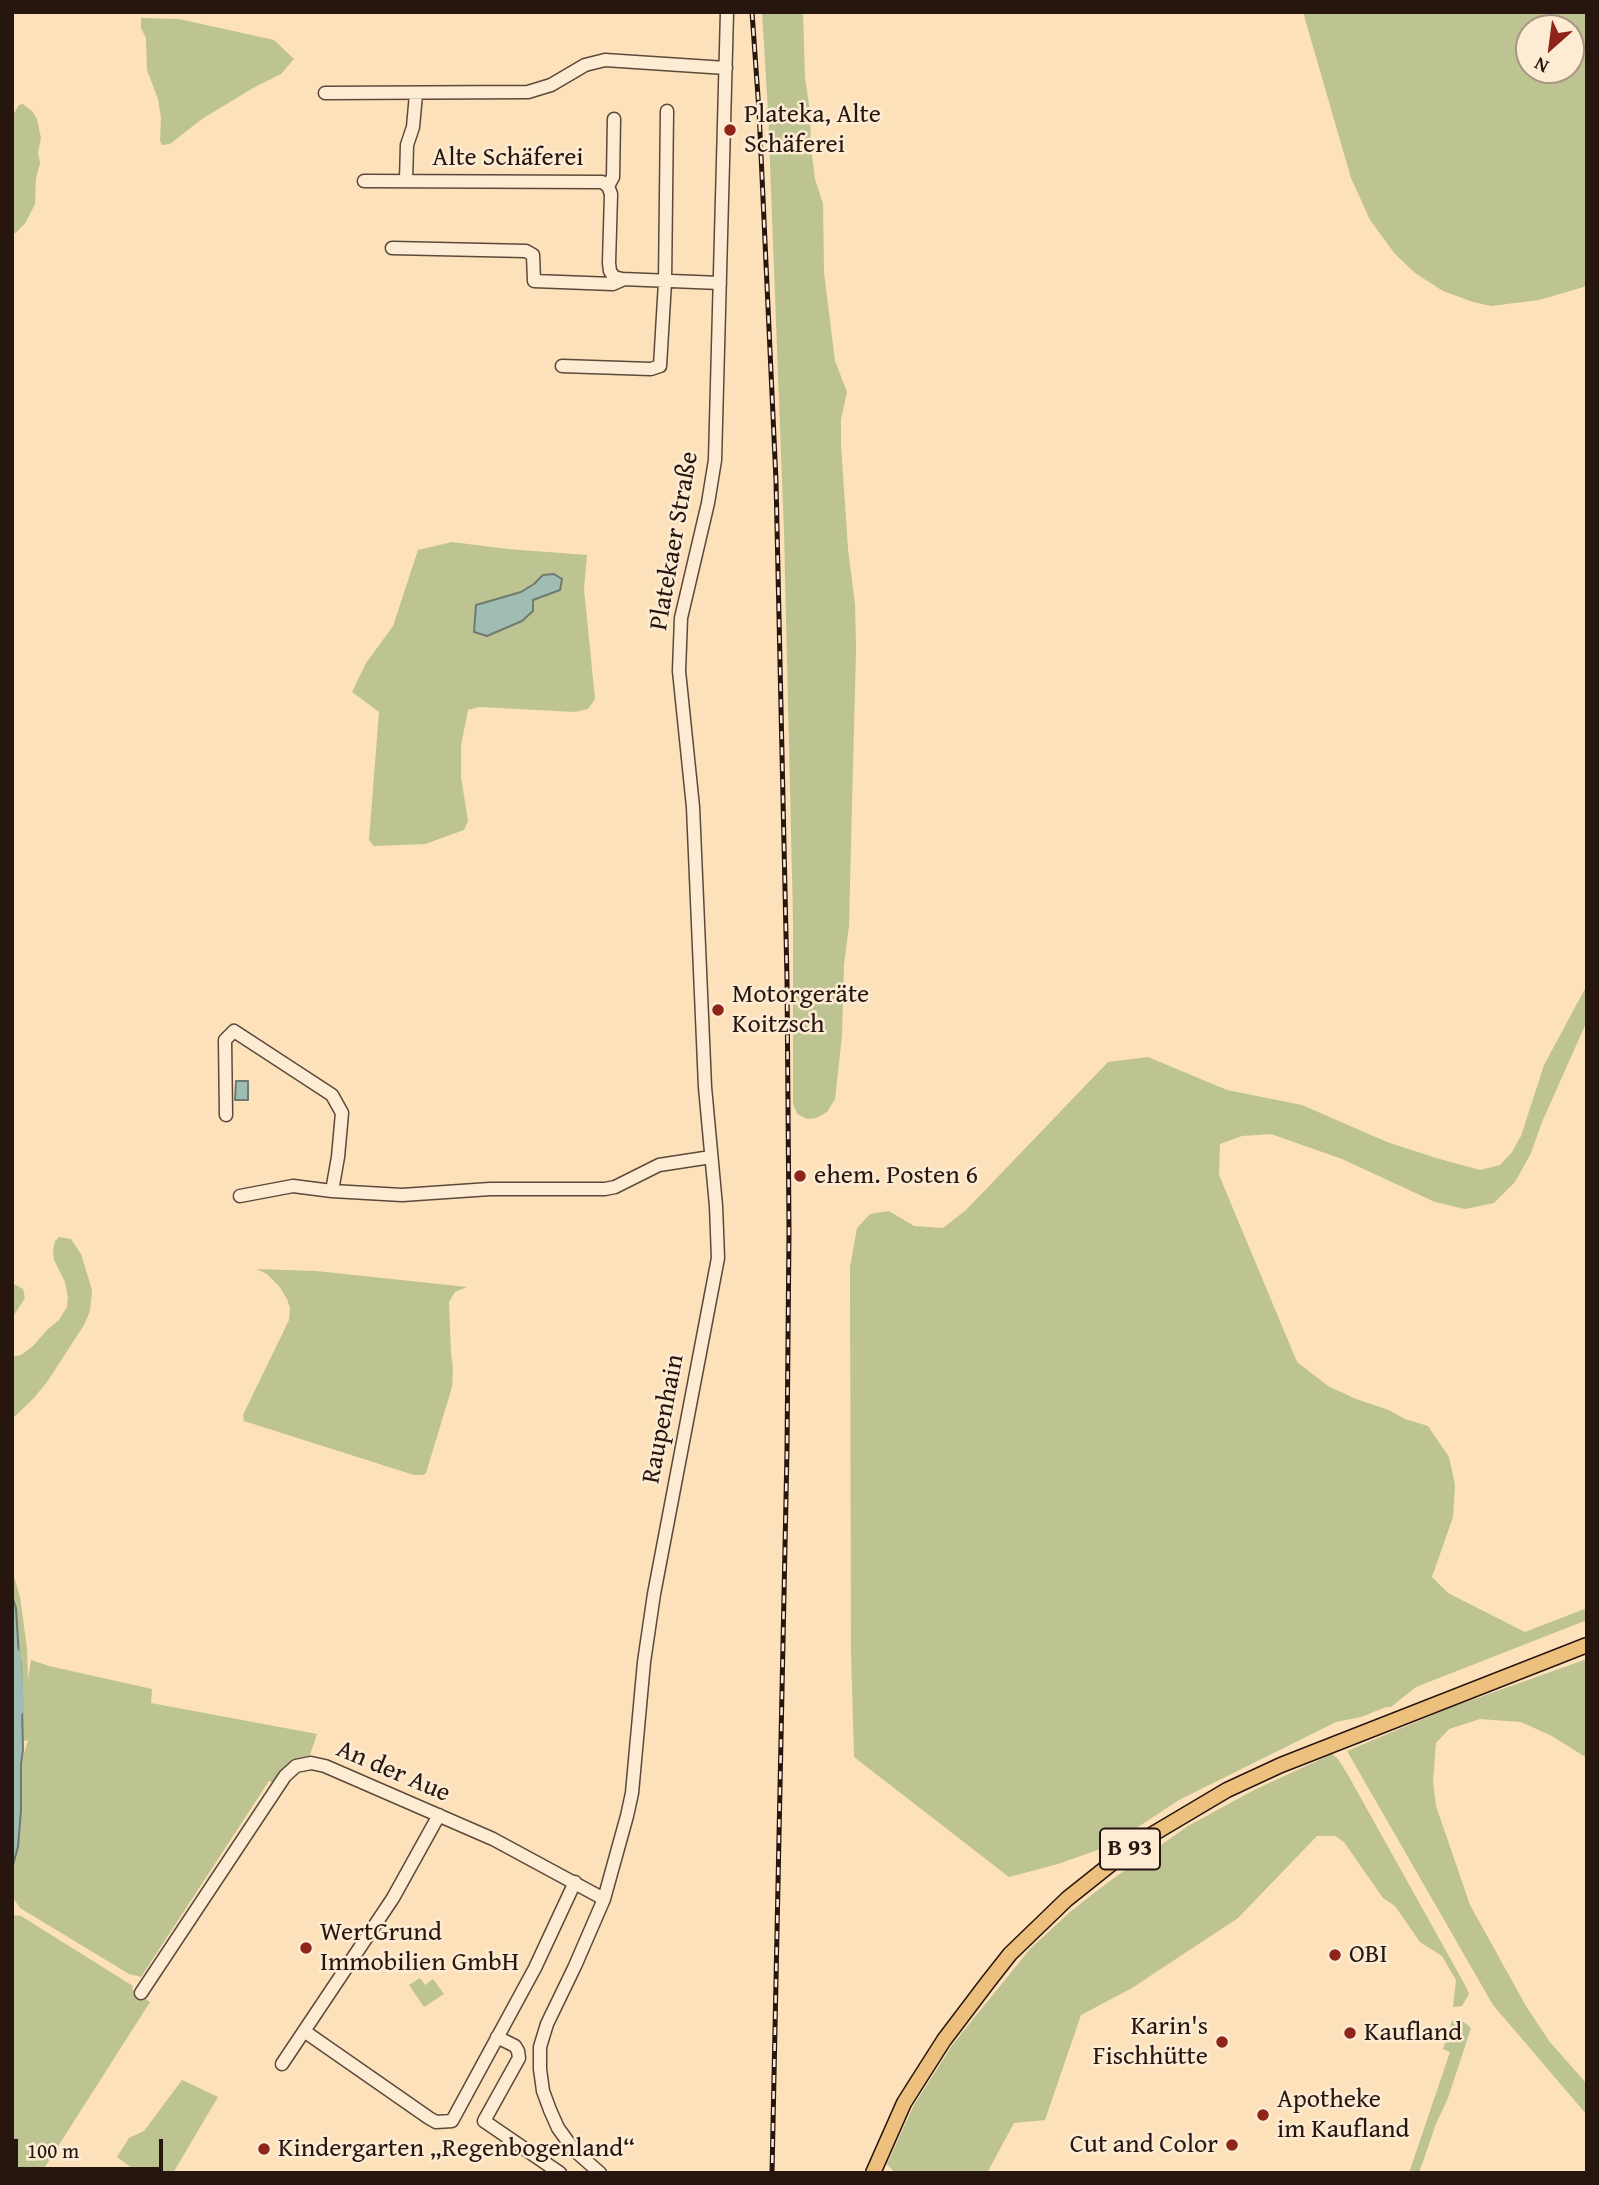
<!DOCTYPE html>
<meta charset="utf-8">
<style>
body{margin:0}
#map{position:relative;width:1599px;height:2185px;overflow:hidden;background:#fce1bb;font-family:"Gentium Book Plus",serif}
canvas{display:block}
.frame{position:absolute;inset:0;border:14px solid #27160f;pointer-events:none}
.north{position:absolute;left:1515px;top:14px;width:70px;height:70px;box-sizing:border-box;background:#fdecd3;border:2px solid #a79685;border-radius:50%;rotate:208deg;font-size:19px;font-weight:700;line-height:28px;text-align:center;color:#27160f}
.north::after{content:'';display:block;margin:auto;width:24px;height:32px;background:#8f2418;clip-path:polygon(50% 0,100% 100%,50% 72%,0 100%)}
.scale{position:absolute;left:14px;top:2139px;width:149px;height:32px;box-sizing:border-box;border:4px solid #27160f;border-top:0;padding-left:9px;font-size:21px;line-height:24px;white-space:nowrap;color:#27160f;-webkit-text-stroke:5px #fdecd3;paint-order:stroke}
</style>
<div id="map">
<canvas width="1599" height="2185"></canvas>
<div class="frame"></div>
<div class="north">N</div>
<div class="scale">100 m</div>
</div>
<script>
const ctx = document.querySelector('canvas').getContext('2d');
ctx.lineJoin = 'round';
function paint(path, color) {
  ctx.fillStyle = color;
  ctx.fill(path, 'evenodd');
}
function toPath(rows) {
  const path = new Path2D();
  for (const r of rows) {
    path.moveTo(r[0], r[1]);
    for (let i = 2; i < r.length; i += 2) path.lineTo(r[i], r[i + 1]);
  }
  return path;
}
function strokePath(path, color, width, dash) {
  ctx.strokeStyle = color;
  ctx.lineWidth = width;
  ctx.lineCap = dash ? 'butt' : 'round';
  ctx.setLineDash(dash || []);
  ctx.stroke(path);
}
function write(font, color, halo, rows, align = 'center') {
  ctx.font = font + ' "Gentium Book Plus",serif';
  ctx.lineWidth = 5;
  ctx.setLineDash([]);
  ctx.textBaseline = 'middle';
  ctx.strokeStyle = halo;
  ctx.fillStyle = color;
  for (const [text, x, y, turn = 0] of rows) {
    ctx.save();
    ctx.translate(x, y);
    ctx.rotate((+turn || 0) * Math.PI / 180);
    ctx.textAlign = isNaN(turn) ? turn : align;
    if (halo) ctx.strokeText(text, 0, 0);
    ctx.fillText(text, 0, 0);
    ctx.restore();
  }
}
paint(toPath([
 [762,12,803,12,805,78,810,111,811,147,815,179,823,204,824,272,835,361,847,392,841,419,841,444,848,549,855,604,856,648,849,926,844,964,842,1036,835,1099,827,1112,816,1118,807,1119,797,1114,793,1103,793,919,784,532,768,112],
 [1303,12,1587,12,1587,286,1539,300,1491,306,1473,302,1443,291,1415,273,1395,254,1370,220,1351,178],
 [1529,28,1571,28,1571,70,1529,70],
 [141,18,179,19,274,40,294,59,281,74,253,88,202,119,170,144,162,145,160,141,161,118,158,99,147,70,146,38,141,28],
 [23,104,32,111,37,119,41,138,38,153,40,163,36,178,35,204,26,222,16,233,12,232,12,117,19,105],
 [452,542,507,549,587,555,584,589,595,699,588,709,575,712,479,707,468,710,461,746,461,777,468,821,464,830,425,844,374,846,369,840,379,712,352,692,366,663,393,626,418,550],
 [544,575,560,590,533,600,476,605,521,592,534,584],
 [1587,985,1587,1021,1542,1122,1531,1153,1515,1182,1494,1203,1465,1209,1435,1202,1342,1159,1271,1134,1242,1136,1220,1144,1219,1175,1297,1362,1328,1386,1356,1399,1389,1410,1405,1419,1428,1426,1449,1457,1455,1485,1453,1517,1432,1577,1448,1593,1525,1632,1587,1608,1587,1620,1416,1687,1391,1707,1386,1707,1361,1717,1336,1722,1179,1800,1109,1846,1058,1864,1009,1877,854,1757,851,1652,850,1267,857,1228,870,1214,889,1211,914,1226,943,1228,966,1210,1108,1062,1148,1057,1227,1090,1302,1105,1387,1142,1436,1158,1480,1170,1500,1165,1512,1152,1521,1136,1544,1065],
 [59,1237,71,1239,81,1254,92,1290,90,1311,84,1325,47,1382,33,1399,12,1419,12,1357,21,1355,33,1346,47,1330,59,1320,67,1307,68,1298,65,1282,54,1260,53,1250,55,1241],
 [256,1269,316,1271,467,1287,455,1292,449,1302,451,1353,453,1368,452,1387,426,1473,423,1475,414,1475,244,1421,243,1415,289,1320,290,1308,287,1299,279,1286,267,1274],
 [12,1283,23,1289,25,1298,12,1318],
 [12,1570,20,1597,27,1648,28,1679,31,1660,49,1666,152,1689,151,1703,317,1734,309,1758,274,1783,269,1781,141,1977,129,1974,20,1908,12,1896,12,1868,18,1847,21,1810,21,1764,28,1740,12,1744],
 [1587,1659,1587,1758,1552,1736,1521,1722,1480,1719,1449,1729,1436,1743,1433,1782,1436,1806,1470,1905,1526,2006,1549,2041,1587,2084,1587,2115,1493,2005,1347,1751,1452,1707],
 [1332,1754,1338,1759,1348,1775,1465,1985,1469,1994,1462,2006,1453,2007,1456,1980,1442,1956,1420,1942,1395,1906,1383,1898,1344,1842,1335,1836,1317,1836,1238,1918,1132,1988,1081,2015,1045,2120,1014,2123,987,2173,895,2173,887,2164,914,2105,953,2044,1030,1949,1070,1912,1107,1883,1188,1826,1254,1790],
 [12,1915,21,1916,133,1986,132,1989,150,2002,41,2173,12,2173],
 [420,1978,425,1985,433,1979,444,1994,424,2007,409,1985],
 [1460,2019,1471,2028,1448,2098,1436,2124,1419,2173,1409,2173,1450,2052,1443,2049,1452,2021],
 [182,2080,218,2097,173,2173,139,2173,117,2157,129,2138,144,2131]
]), '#bdc391');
const water = toPath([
 [554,574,562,579,560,590,533,600,533,611,522,621,487,636,474,632,476,605,521,592,534,584,543,575,554,574],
 [236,1081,248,1081,248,1100,235,1100,236,1081],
 [12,1596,16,1608,19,1657,21,1665,23,1750,21,1764,21,1810,18,1847,12,1868,12,1696,14,1684,12,1668,12,1596]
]);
paint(water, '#9fbdb2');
strokePath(water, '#6f7a71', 2);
strokePath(toPath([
 [12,1656,15,1708]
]), '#9fbdb2', 18);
const minor = toPath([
 [325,93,528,92,551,85,585,65,605,60,726,68],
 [406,180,407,145,413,127,416,94],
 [364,181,602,182,608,186,611,194,609,263,610,271,614,277,622,279,720,283],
 [608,186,613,177,614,119],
 [392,248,526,251,533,255,534,281,613,284,622,280],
 [562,366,651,369,660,366,665,282,667,111],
 [226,1115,225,1040,234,1031,332,1095,342,1113,338,1157,332,1191],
 [240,1196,293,1186,332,1191,402,1195,490,1189,605,1189,615,1187,659,1165,711,1157],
 [141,1993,285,1776,296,1766,311,1763,325,1766,493,1839,604,1899],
 [304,2031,429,2118,436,2122,452,2121,535,1968,575,1882],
 [497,2037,515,2046,518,2051,519,2058,484,2121,560,2173],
 [282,2064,393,1898,439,1815],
 [600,2173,574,2150,558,2128,550,2110,543,2091,540,2069,540,2047,547,2024,575,1966,604,1899,627,1816,632,1793,644,1662,654,1594,718,1258,716,1206,705,1087,693,807,679,671,681,618,708,503,715,460,727,12]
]);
const major = toPath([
 [873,2173,904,2103,916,2084,944,2040,988,1982,1010,1954,1067,1899,1136,1844,1227,1790,1281,1765,1587,1645]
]);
strokePath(minor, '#5c493a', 15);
strokePath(major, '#27160f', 17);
strokePath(minor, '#fdecd3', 12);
strokePath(major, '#eec07e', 14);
const rail = toPath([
 [752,12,759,111,776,481,787,980,789,1231,787,1450,772,2173]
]);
strokePath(rail, '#27160f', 5);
strokePath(rail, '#fdecd3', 2.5, [8]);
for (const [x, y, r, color] of [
 [730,130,7,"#8f2418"],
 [718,1010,7,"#8f2418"],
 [800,1176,7,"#8f2418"],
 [306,1948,7,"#8f2418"],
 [1335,1955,7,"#8f2418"],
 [1350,2033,7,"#8f2418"],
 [1222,2042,7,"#8f2418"],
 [1263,2115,7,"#8f2418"],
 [1232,2145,7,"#8f2418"],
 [264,2149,7,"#8f2418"]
]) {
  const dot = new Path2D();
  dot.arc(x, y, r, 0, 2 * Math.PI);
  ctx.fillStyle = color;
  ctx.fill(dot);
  strokePath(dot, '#fdecd3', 2.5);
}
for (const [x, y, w] of [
 [1130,1849,60]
]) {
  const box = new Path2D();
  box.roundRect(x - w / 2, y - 20.5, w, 41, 5);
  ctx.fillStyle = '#fdecd3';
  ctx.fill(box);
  strokePath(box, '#27160f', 2);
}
write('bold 24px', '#27160f', null, [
 ["B 93",1130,1849]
]);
write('26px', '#27160f', '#fdecd3', [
 ["Plateka, Alte",744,115],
 ["Schäferei",744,145],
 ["Motorgeräte",732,995],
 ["Koitzsch",732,1025],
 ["ehem. Posten 6",814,1176],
 ["WertGrund",320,1933],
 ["Immobilien GmbH",320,1963],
 ["OBI",1349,1955],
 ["Karin's",1208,2027,"right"],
 ["Fischhütte",1208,2057,"right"],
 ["Kaufland",1364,2033],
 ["Apotheke",1277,2100],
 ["im Kaufland",1277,2130],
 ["Cut and Color",1218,2145,"right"],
 ["Kindergarten „Regenbogenland“",278,2149]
], 'left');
write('26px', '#27160f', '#fdecd3', [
 ["Alte Schäferei",508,158],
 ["Platekaer Straße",675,541,-80],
 ["Raupenhain",664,1419,-79],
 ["An der Aue",393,1772,23]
]);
</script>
